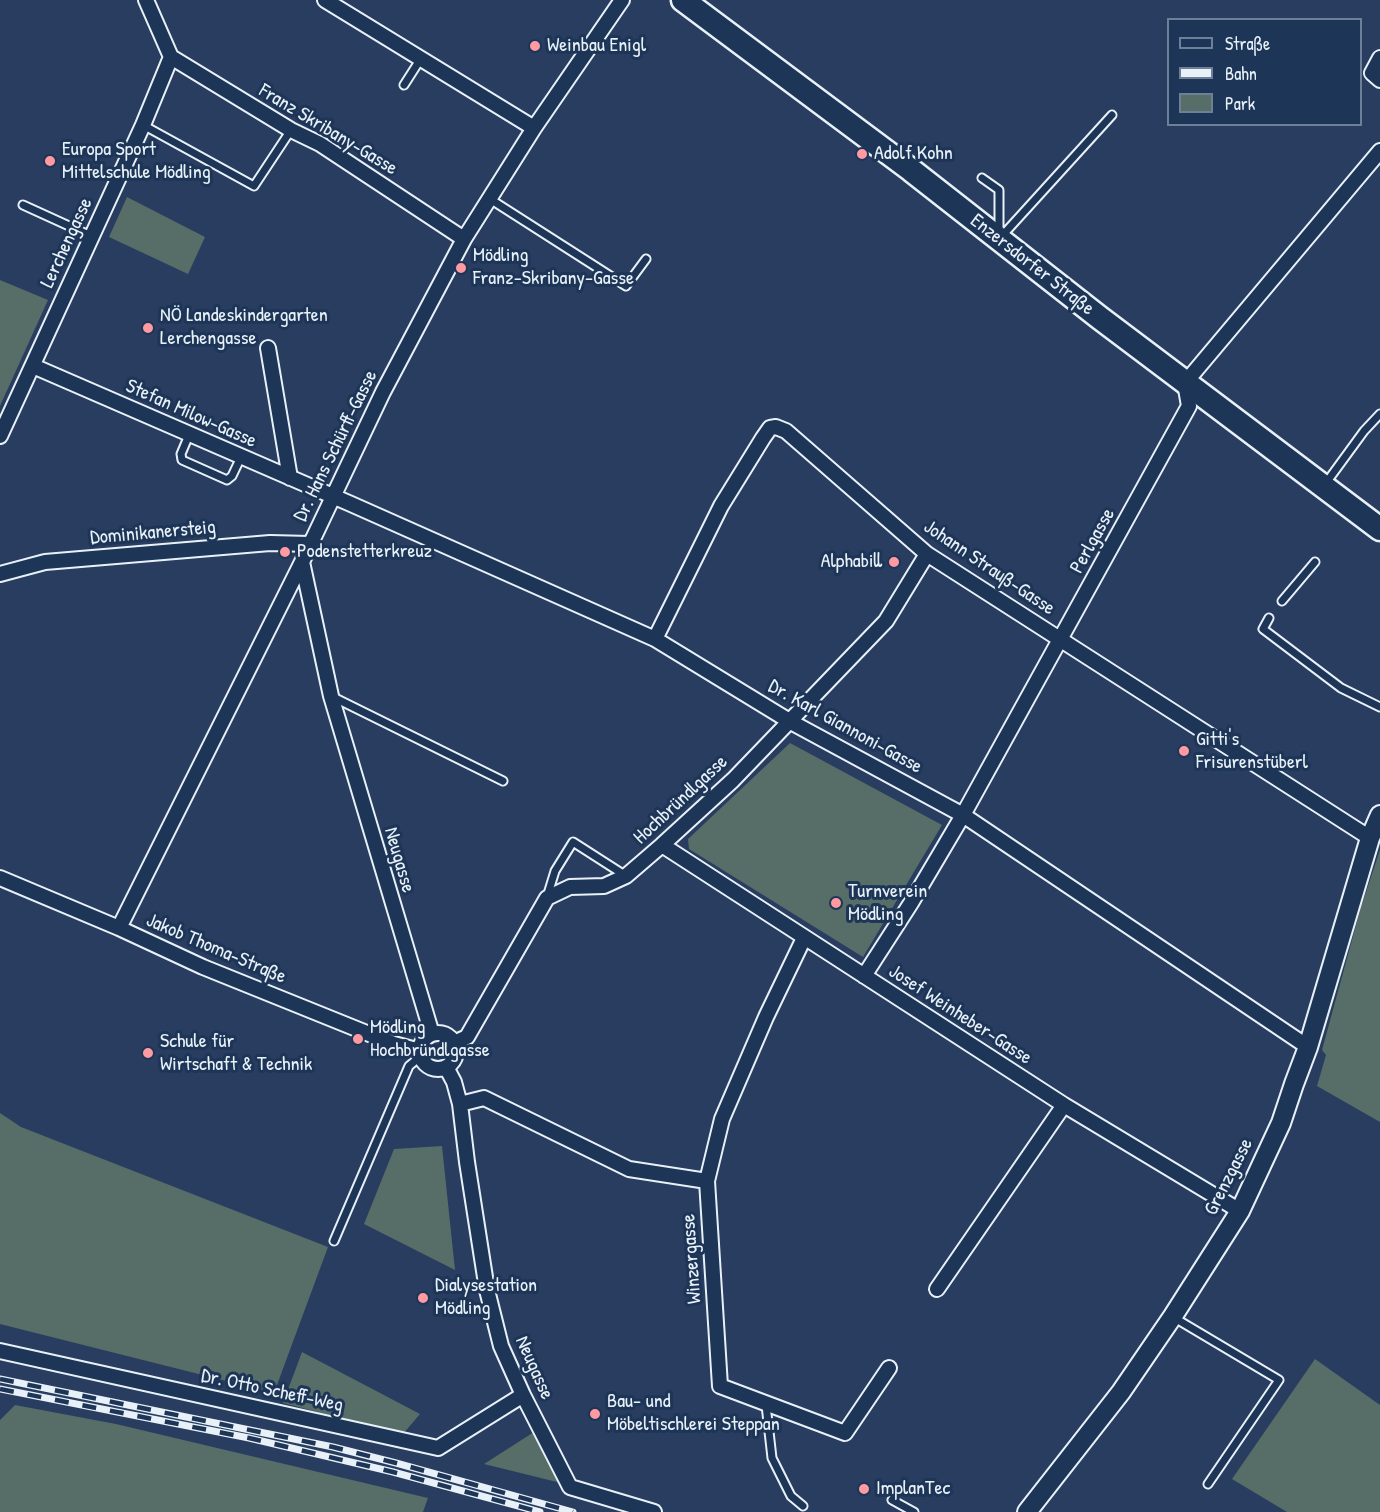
<!DOCTYPE html>
<meta charset="utf-8">
<style>
body{margin:0}
#map{position:relative;width:1380px;height:1512px;overflow:hidden;background:#293d60;font-family:"Patrick Hand",sans-serif}
canvas{display:block}
.legend{position:absolute;left:1167px;top:18px;width:195px;height:108px;box-sizing:border-box;background:#1d3557;border:2px solid #6e8097;margin:0;padding:8px 10px;list-style:none;font-size:18px;color:#e8f1f8}
.legend li{display:flex;align-items:center;gap:12px;height:30px}
.legend b{width:30px;border:2px solid #6e8097}
</style>
<div id="map">
<canvas width="1380" height="1512"></canvas>
<ul class="legend">
<li><b style="height:8px;background:#1d3557"></b>Straße</li>
<li><b style="height:8px;background:#e8f1f8"></b>Bahn</li>
<li><b style="height:16px;background:#576d68"></b>Park</li>
</ul>
</div>
<script>
const ctx = document.querySelector('canvas').getContext('2d');
ctx.lineJoin = 'round';
function paint(path, color) {
  ctx.fillStyle = color;
  ctx.fill(path, 'evenodd');
}
function toPath(rows) {
  const path = new Path2D();
  for (const r of rows) {
    if (r.length === 3) {
      path.moveTo(r[0] + r[2], r[1]);
      path.arc(r[0], r[1], r[2], 0, 2 * Math.PI);
      continue;
    }
    path.moveTo(r[0], r[1]);
    for (let i = 2; i < r.length; i += 2) path.lineTo(r[i], r[i + 1]);
  }
  return path;
}
function strokePath(path, color, width, dash) {
  ctx.strokeStyle = color;
  ctx.lineWidth = width;
  ctx.lineCap = dash ? 'butt' : 'round';
  ctx.setLineDash(dash || []);
  ctx.stroke(path);
}
function write(font, color, halo, rows, align = 'center') {
  ctx.font = font + ' "Patrick Hand",sans-serif';
  ctx.lineWidth = 6;
  ctx.setLineDash([]);
  ctx.textBaseline = 'middle';
  ctx.strokeStyle = halo;
  ctx.fillStyle = color;
  for (const [text, x, y, turn = 0] of rows) {
    ctx.save();
    ctx.translate(x, y);
    ctx.rotate((+turn || 0) * Math.PI / 180);
    ctx.textAlign = isNaN(turn) ? turn : align;
    if (halo) ctx.strokeText(text, 0, 0);
    ctx.fillText(text, 0, 0);
    ctx.restore();
  }
}
paint(toPath([
 [127,197,205,237,188,274,109,237],
 [0,280,48,300,0,406],
 [790,743,942,825,863,957,689,849,688,839],
 [1380,850,1380,1122,1317,1086,1326,1055,1322,1050,1361,907],
 [0,1113,21,1127,328,1247,274,1393,0,1324],
 [442,1146,455,1270,364,1224,394,1149],
 [302,1352,420,1414,403,1434,283,1403],
 [1315,1359,1380,1405,1380,1512,1287,1512,1232,1479],
 [15,1405,116,1424,428,1498,423,1512,0,1512,0,1420],
 [534,1432,561,1483,484,1464]
]), '#576d68');
const service = toPath([
 [404,85,420,60],
 [143,125,254,186,291,130],
 [982,178,999,190,999,233],
 [490,199,626,286,646,259],
 [23,205,91,236],
 [1001,237,1112,115],
 [189,435,181,454,182,460,227,480,232,476,241,457],
 [1326,483,1364,431,1380,414],
 [1282,601,1315,562],
 [1269,618,1263,629,1341,688,1380,707],
 [333,697,503,781],
 [547,897,555,871,573,842,626,876],
 [334,1241,409,1066,421,1056],
 [1173,1317,1279,1380,1208,1484],
 [766,1405,772,1458,791,1496,803,1506],
 [892,1500,914,1512]
]);
const minor = toPath([
 [325,0,534,128],
 [171,57,291,130,320,144,464,239],
 [1380,58,1372,73,1380,80],
 [268,348,290,478],
 [33,366,351,504,655,639,791,722,963,815,1308,1047],
 [0,436,143,125,171,57,146,0],
 [302,562,331,696,432,1034],
 [0,574,45,562,270,543,310,544],
 [655,639,721,506,763,438,770,428,776,427,786,431,927,554,1370,838],
 [662,845,1064,1105,1240,1211],
 [0,878,119,928,203,967,394,1044,420,1051],
 [119,928,302,562,383,392,464,239,534,128,622,0],
 [804,938,766,1017,722,1119,707,1181,720,1386,845,1433,889,1368],
 [864,976,911,903,963,815,1189,406,1185,383,1380,151],
 [438,1051,18],
 [454,1043,467,1037,547,898,570,887,604,886,626,876,662,845,733,780,886,621,927,554],
 [446,1067,454,1082,460,1104,467,1162,487,1290,501,1346,523,1395,570,1487,654,1512],
 [460,1104,484,1098,629,1169,707,1181],
 [937,1289,1064,1105],
 [0,1351,438,1448,523,1395]
]);
const tertiary = toPath([
 [1027,1512,1121,1392,1173,1316,1240,1211,1281,1123,1294,1084,1308,1047,1370,838,1380,815]
]);
const primary = toPath([
 [683,0,911,170,1100,318,1380,529]
]);
strokePath(service, '#e8f1f8', 11);
strokePath(minor, '#e8f1f8', 18);
strokePath(tertiary, '#e8f1f8', 22);
strokePath(primary, '#e8f1f8', 27);
strokePath(service, '#1d3557', 7);
strokePath(minor, '#1d3557', 14);
strokePath(tertiary, '#1d3557', 18);
strokePath(primary, '#1d3557', 22);
const rail = toPath([
 [0,1379,333,1447,396,1463,573,1512],
 [0,1389,249,1438,393,1472,540,1512]
]);
strokePath(rail, '#e8f1f8', 7);
strokePath(rail, '#1d3557', 4.5, [14]);
for (const [x, y, r, color] of [
 [535,46,6,"#ff9aa2"],
 [862,154,6,"#ff9aa2"],
 [50,161,6,"#ff9aa2"],
 [461,268,6,"#ff9aa2"],
 [148,328,6,"#ff9aa2"],
 [285,552,6,"#ff9aa2"],
 [894,562,6,"#ff9aa2"],
 [1184,751,6,"#ff9aa2"],
 [836,903,6,"#ff9aa2"],
 [358,1039,6,"#ff9aa2"],
 [148,1053,6,"#ff9aa2"],
 [423,1298,6,"#ff9aa2"],
 [595,1414,6,"#ff9aa2"],
 [864,1489,6,"#ff9aa2"]
]) {
  const dot = new Path2D();
  dot.arc(x, y, r, 0, 2 * Math.PI);
  ctx.fillStyle = color;
  ctx.fill(dot);
  strokePath(dot, '#1d3557', 2);
}
write('20px', '#e8f1f8', '#1d3557', [
 ["Weinbau Enigl",547,46],
 ["Europa Sport",62,150],
 ["Mittelschule Mödling",62,173],
 ["Adolf Kohn",874,154],
 ["Mödling",473,256],
 ["Franz-Skribany-Gasse",473,279],
 ["NÖ Landeskindergarten",160,316],
 ["Lerchengasse",160,339],
 ["Podenstetterkreuz",297,552],
 ["Alphabill",882,562,"right"],
 ["Gitti's",1196,740],
 ["Frisurenstüberl",1196,763],
 ["Turnverein",848,892],
 ["Mödling",848,915],
 ["Mödling",370,1028],
 ["Hochbründlgasse",370,1051],
 ["Schule für",160,1042],
 ["Wirtschaft & Technik",160,1065],
 ["Dialysestation",435,1286],
 ["Mödling",435,1309],
 ["Bau- und",607,1402],
 ["Möbeltischlerei Steppan",607,1425],
 ["ImplanTec",876,1489]
], 'left');
write('20px', '#e8f1f8', '#1d3557', [
 ["Franz Skribany-Gasse",328,130,31],
 ["Lerchengasse",67,243,-65],
 ["Enzersdorfer Straße",1032,265,38],
 ["Stefan Milow-Gasse",191,414,24],
 ["Dr. Hans Schürff-Gasse",336,446,-64],
 ["Dominikanersteig",153,533,-5],
 ["Perlgasse",1093,541,-61],
 ["Johann Strauß-Gasse",989,568,34],
 ["Dr. Karl Giannoni-Gasse",845,727,29],
 ["Hochbründlgasse",681,800,-43],
 ["Neugasse",399,860,74],
 ["Jakob Thoma-Straße",216,949,23],
 ["Josef Weinheber-Gasse",960,1015,33],
 ["Grenzgasse",1229,1177,-63],
 ["Winzergasse",692,1259,-94],
 ["Neugasse",534,1368,66],
 ["Dr. Otto Scheff-Weg",272,1391,12]
]);
</script>
